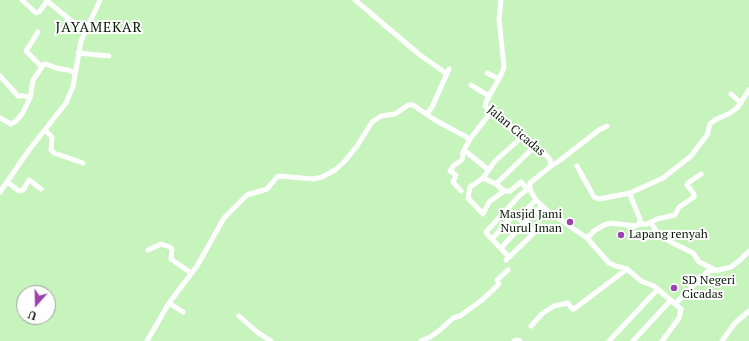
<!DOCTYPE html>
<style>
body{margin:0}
#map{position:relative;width:749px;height:341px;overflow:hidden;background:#c7f4bd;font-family:"PT Serif",serif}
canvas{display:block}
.north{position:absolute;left:16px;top:285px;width:40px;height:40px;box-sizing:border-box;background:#fff;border:1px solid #9ba19a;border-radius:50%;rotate:200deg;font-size:11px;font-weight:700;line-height:16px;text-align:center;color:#061503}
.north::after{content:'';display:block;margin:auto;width:14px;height:18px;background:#9a42ae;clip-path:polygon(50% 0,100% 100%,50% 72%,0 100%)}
</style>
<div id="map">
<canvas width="749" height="341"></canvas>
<div class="north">U</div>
</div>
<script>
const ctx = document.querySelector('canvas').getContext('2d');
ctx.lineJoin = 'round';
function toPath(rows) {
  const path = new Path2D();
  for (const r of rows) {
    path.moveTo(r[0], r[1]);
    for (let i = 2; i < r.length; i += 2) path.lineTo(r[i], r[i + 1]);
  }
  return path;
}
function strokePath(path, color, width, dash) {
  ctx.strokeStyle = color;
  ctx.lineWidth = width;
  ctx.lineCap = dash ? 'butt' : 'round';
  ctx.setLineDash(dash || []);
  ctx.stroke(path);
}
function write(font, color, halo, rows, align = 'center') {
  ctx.font = font + ' "PT Serif",serif';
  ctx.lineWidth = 4;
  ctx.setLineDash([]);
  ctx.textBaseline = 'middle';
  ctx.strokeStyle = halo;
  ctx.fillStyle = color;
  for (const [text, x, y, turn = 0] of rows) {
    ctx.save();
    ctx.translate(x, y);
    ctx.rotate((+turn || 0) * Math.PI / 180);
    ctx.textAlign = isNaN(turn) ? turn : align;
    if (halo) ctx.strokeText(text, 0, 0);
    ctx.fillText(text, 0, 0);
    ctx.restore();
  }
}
strokePath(toPath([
 [22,0,36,13,39,12,48,0],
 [46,0,69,19,87,31],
 [355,0,420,55,447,74],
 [501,0,499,19,504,67,501,75,486,102,485,106,489,110,501,118,521,138,546,155,550,160,551,166,530,183,530,190,536,200,549,212,587,238,609,263,616,266,627,269,641,281,654,286,681,309,679,318,662,341],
 [38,32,26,51,42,67],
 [78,53,109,56],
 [487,73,499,79],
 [0,76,18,96,24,96,30,98],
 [471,85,489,96],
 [731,94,741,103],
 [427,114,432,107,449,69],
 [0,118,11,124,16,121,22,114,30,98,33,80,44,64,46,64,56,68,68,70,75,73],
 [45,130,52,137,51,150,54,153,83,163],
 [521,138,495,161,483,178,470,187,468,198,483,214,489,202,504,191,510,191,521,182,527,189],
 [464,150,486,168],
 [551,166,559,161,599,130,607,126],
 [577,166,594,197,599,199,630,193],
 [483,178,496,184,504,191],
 [7,182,19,191,23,190,29,180,41,189],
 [496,184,534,147],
 [461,191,453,182,456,175,450,171,453,166,462,160,463,152,470,139],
 [0,192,29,150,66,103,73,86,81,41,100,0],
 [518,218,536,200],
 [651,223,657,232,661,233,669,241,693,253,699,262,714,269],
 [640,224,647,224,657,219,675,215,679,207,694,197,694,194,687,185,688,183,701,174],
 [587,238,594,231,604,225,611,223,635,226,640,224,640,219,632,200,630,193,663,178,691,156,707,135,710,124,715,120,730,113,737,108,749,90],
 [492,239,512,217,518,218,535,232,506,260],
 [501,248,524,223,542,206],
 [148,250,161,244,170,247,172,249,171,259,191,273],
 [509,257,487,234,486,232,519,196,529,188],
 [169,303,183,312],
 [675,304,708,271,719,270,731,267,740,260,749,251],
 [239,316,257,332,271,341],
 [531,326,543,313,554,306,568,303,572,309,574,309,627,269],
 [147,341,169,303,197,266,224,218,247,195,267,189,277,177,279,176,313,179,322,177,335,170,345,161,357,146,372,122,381,116,395,114,408,105,413,105,435,120,470,139,491,112],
 [421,341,430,337,440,330,453,318,460,316,482,300,497,286,499,284,497,280,508,270],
 [514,341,518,340,520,341],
 [609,341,658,289],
 [633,341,671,300],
 [722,341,735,323,749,311]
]), '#fff', 5);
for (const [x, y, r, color] of [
 [570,222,4,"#9a42ae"],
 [621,235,4,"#9a42ae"],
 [674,288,4,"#9a42ae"]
]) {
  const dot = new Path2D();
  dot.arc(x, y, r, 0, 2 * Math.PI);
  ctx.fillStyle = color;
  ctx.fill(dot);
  strokePath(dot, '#fff', 1.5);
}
write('12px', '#061503', '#fff', [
 ["Jalan Cicadas",516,131,40]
]);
write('12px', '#061503', '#fff', [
 ["Masjid Jami",562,215,"right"],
 ["Nurul Iman",562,229,"right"],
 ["Lapang renyah",629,235],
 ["SD Negeri",682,281],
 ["Cicadas",682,295]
], 'left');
ctx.letterSpacing = '1px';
write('14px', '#061503', '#fff', [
 ["JAYAMEKAR",99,28]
]);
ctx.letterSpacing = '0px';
</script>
